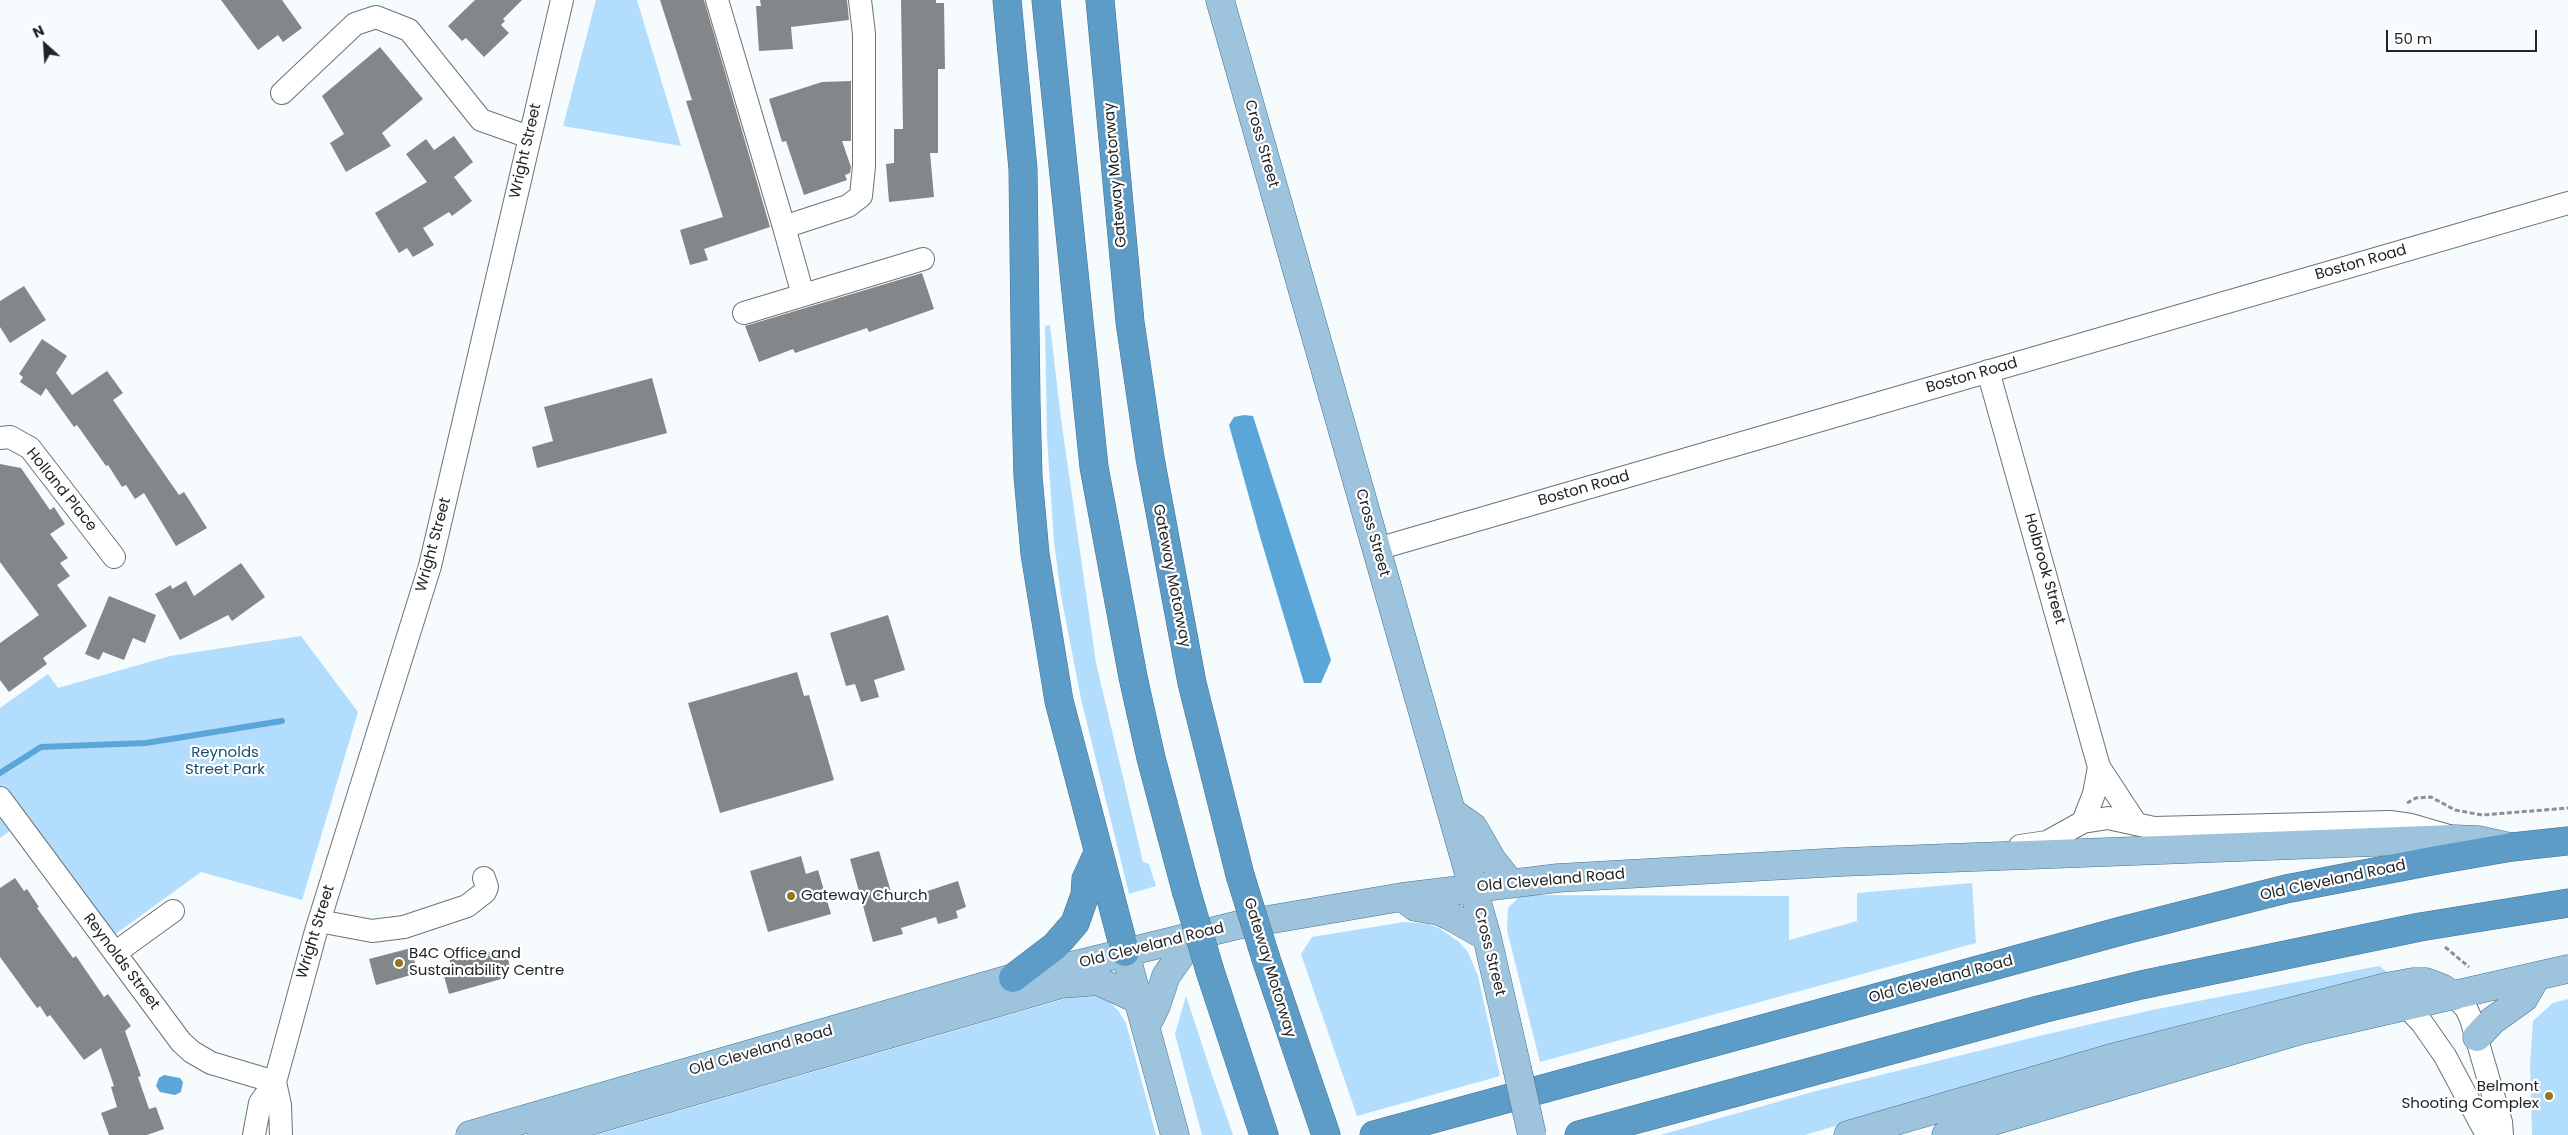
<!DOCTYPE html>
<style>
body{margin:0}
#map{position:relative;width:2568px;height:1135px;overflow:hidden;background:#f6fbfe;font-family:Poppins,sans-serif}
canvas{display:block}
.north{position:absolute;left:20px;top:20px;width:50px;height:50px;-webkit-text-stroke:4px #fff;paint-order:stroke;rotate:334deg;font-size:14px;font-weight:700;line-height:20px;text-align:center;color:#222325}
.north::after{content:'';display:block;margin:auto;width:18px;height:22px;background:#222325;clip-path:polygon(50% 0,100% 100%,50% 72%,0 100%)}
.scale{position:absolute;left:2386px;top:30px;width:151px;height:22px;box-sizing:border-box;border:2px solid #222325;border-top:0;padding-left:6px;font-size:15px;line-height:18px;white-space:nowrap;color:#222325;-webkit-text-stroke:4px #fff;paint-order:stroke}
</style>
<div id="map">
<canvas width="2568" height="1135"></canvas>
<div class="north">N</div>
<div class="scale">50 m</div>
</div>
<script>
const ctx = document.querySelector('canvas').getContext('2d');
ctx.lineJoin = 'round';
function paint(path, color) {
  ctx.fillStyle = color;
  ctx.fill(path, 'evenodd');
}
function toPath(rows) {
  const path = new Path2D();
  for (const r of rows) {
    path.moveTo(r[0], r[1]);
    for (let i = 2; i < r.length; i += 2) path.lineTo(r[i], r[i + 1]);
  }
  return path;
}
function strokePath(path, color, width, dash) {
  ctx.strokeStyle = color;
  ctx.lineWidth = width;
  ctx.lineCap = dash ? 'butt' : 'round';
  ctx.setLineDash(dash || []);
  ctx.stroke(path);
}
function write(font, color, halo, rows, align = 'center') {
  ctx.font = font + ' Poppins,sans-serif';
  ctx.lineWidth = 4.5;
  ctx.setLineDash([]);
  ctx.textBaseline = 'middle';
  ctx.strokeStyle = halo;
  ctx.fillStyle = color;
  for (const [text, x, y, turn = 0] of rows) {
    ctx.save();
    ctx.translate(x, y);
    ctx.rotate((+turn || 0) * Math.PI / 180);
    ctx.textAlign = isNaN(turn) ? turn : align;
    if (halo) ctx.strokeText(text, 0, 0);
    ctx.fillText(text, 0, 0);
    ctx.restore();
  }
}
paint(toPath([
 [596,0,637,0,681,146,563,126],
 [1050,325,1061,419,1096,663,1143,862,1149,864,1156,886,1129,894,1081,699,1061,595,1054,542,1047,438,1045,326],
 [301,636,358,712,302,900,201,872,106,941,19,824,0,838,0,708,48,674,58,688,170,656],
 [1972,883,1976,943,1540,1062,1507,930,1508,908,1519,897,1526,895,1789,896,1789,940,1857,921,1857,893],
 [1404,922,1428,924,1439,928,1459,942,1468,952,1478,976,1500,1076,1357,1116,1301,954,1312,937],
 [2379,966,2390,974,2233,1011,2103,1046,1805,1135,1660,1135,1816,1091,2039,1036,2152,1010],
 [1082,996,1098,996,1108,1001,1118,1010,1126,1023,1156,1135,596,1135,1067,998],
 [1186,996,1211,1072,1233,1135,1202,1135,1175,1034],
 [2568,999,2568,1135,2532,1135,2530,1065,2533,1021,2553,1003]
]), '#b3ddfc');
paint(toPath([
 [1244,415,1253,416,1331,660,1321,683,1304,683,1261,540,1229,425,1234,417],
 [164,1075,180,1078,183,1082,181,1092,175,1095,160,1092,156,1086,159,1078]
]), '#5ba6d9');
strokePath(toPath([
 [0,773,41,747,146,743,282,721]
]), '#5ba6d9', 6);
paint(toPath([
 [221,0,282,0,302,28,283,42,278,35,258,50],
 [475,0,522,0,503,19,505,21,501,25,509,33,484,57,466,38,462,41,448,26],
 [660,0,704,0,770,227,704,249,708,260,690,265,680,230,723,217,686,101,692,100],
 [760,0,847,0,849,20,791,27,793,49,759,51,756,6,761,6],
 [901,0,936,0,936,3,944,3,945,69,938,69,938,153,930,153,934,197,889,202,886,164,894,163,894,129,903,129],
 [380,47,423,99,382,133,391,146,346,172,330,143,344,134,322,96],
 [851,81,851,141,842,141,851,167,850,173,845,175,847,180,804,195,786,141,782,142,769,99,822,82],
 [454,136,473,162,454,177,472,201,452,216,449,212,423,228,434,245,413,257,407,248,399,253,375,213,427,182,406,154,426,139,434,150],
 [922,273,934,309,869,332,867,328,795,353,793,349,759,362,745,326],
 [24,286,46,320,10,343,0,327,0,301],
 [42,339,67,356,56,373,72,395,107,371,123,393,113,400,179,495,184,492,207,528,176,546,144,493,135,499,126,485,122,487,108,465,106,466,77,425,74,427,46,388,41,396,20,382,23,377,19,374],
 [652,378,667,433,537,468,532,447,553,441,544,407],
 [0,464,21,468,50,510,54,507,65,524,50,534,68,558,60,563,70,576,57,585,87,626,43,658,47,664,9,692,0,680,0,643,39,615,0,562],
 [241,563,265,597,232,621,228,615,180,640,155,594,171,585,172,589,186,581,194,596],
 [109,596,156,615,145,643,133,638,124,660,103,652,99,660,85,654],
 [888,615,905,670,874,680,879,697,861,702,855,684,846,686,830,633],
 [797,672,804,696,809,695,834,780,720,813,688,703],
 [879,851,894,902,958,881,966,907,956,911,958,918,938,924,936,917,901,928,903,934,873,942,850,859],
 [801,856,806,874,818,870,831,914,768,932,750,871],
 [15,878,24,891,27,889,39,907,37,908,73,958,76,956,104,997,108,994,131,1026,125,1031,141,1076,138,1077,149,1109,156,1107,164,1129,147,1135,109,1135,101,1113,117,1107,111,1087,114,1086,101,1048,84,1060,50,1015,47,1017,40,1006,37,1008,0,957,0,888],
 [411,948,418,973,376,985,369,959],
 [500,949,501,952,506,951,510,967,506,968,508,977,449,994,442,969,451,966,449,958,477,950,478,955]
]), '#83878a');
const minor = toPath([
 [717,0,784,227,848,206,861,196,864,166,864,34,860,0],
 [282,93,355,24,376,17,409,30,481,120,529,137],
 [784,227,803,295],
 [744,313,923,259],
 [1988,371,2099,767,2135,822],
 [0,438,10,437,30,448,114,557],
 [1377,549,2568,203],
 [0,798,181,1042,192,1052,211,1063,275,1082],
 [2083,822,2094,794,2099,767],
 [2020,846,2047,842,2083,822,2108,818,2154,828,2390,822,2411,825,2449,836],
 [319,921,372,931,404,927,467,906,485,892,487,887,484,878],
 [115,953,173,911],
 [2454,996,2466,1008,2471,1019,2501,1122,2502,1135],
 [2407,1007,2422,1023,2445,1056,2487,1135],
 [275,1082,280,1105,281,1135],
 [254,1135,260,1103,275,1082,316,931,430,566,562,0]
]);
const major = toPath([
 [1220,0,1487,937,1517,1068],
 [1453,813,1473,827,1492,860,1511,884],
 [1405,899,1415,907,1439,911,1450,916,1487,937],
 [1125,952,1175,1135],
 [1146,1026,1156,1006,1166,976,1194,936],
 [2477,1037,2492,1021,2524,998,2536,977],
 [470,1135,1013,978,1038,974,1238,925,1402,897,1558,878,1842,862,2454,839,2478,840,2510,847],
 [542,1135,1061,984,1098,981,1139,1000],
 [1848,1135,2115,1057,2386,987,2413,982,2426,982,2442,988,2454,996],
 [1946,1135,2301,1030,2568,969]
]);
const highway = toPath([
 [1007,0,1023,169,1026,402,1028,476,1035,554,1059,701,1125,952],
 [1046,0,1094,467,1133,677,1151,758,1186,890],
 [1100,0,1130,322,1150,458,1192,683,1240,875],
 [1266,959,1326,1135],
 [1210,971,1264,1135],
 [1013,978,1055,946,1075,923,1085,895,1086,879,1098,853],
 [1374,1135,2121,931,2286,889,2437,860,2512,847,2568,841],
 [1579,1135,2042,1009,2141,985,2420,927,2568,903]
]);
strokePath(minor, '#6e7275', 24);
strokePath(major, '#48728e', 29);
strokePath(highway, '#48728e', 29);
strokePath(toPath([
 [2407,803,2416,798,2431,797,2455,810,2482,815,2568,808],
 [2445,947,2469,967]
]), '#8e9193', 3, [5, 2.5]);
strokePath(minor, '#fff', 22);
strokePath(major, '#9ec4dd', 28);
strokePath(highway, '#5d9cc7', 28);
const majorBridge = toPath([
 [1517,1068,1532,1135]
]);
const highwayBridge = toPath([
 [1240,875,1266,959],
 [1186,890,1210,971]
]);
strokePath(majorBridge, '#48728e', 29, []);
strokePath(highwayBridge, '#48728e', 29, []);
strokePath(majorBridge, '#9ec4dd', 28);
strokePath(highwayBridge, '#5d9cc7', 28);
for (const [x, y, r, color] of [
 [791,896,5,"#93771e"],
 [399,963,5,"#93771e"],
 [2549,1096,5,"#93771e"]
]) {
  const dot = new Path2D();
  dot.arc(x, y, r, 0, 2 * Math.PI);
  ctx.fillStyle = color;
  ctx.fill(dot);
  strokePath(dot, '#fff', 2);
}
write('15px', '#222325', '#fff', [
 ["Cross Street",1261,144,74],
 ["Wright Street",526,151,-77],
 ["Gateway Motorway",1116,175,-95],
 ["Boston Road",2361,263,-16],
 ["Boston Road",1972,376,-16],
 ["Boston Road",1584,489,-16],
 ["Holland Place",61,490,51],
 ["Cross Street",1372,533,74],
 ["Wright Street",434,545,-75],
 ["Holbrook Street",2044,569,74],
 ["Gateway Motorway",1171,576,79],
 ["Old Cleveland Road",1551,881,-5],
 ["Old Cleveland Road",2333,881,-12],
 ["Wright Street",316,932,-73],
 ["Old Cleveland Road",1152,946,-14],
 ["Cross Street",1489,952,76],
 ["Reynolds Street",121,962,53],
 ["Gateway Motorway",1269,968,73],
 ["Old Cleveland Road",1941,980,-15],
 ["Old Cleveland Road",761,1051,-16]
]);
write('15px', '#164f72', '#fff', [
 ["Reynolds",225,753],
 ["Street Park",225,770]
]);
write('15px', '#222325', '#fff', [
 ["Gateway Church",801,896],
 ["B4C Office and",409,954],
 ["Sustainability Centre",409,971],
 ["Belmont",2539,1087,"right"],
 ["Shooting Complex",2539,1104,"right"]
], 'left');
</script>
